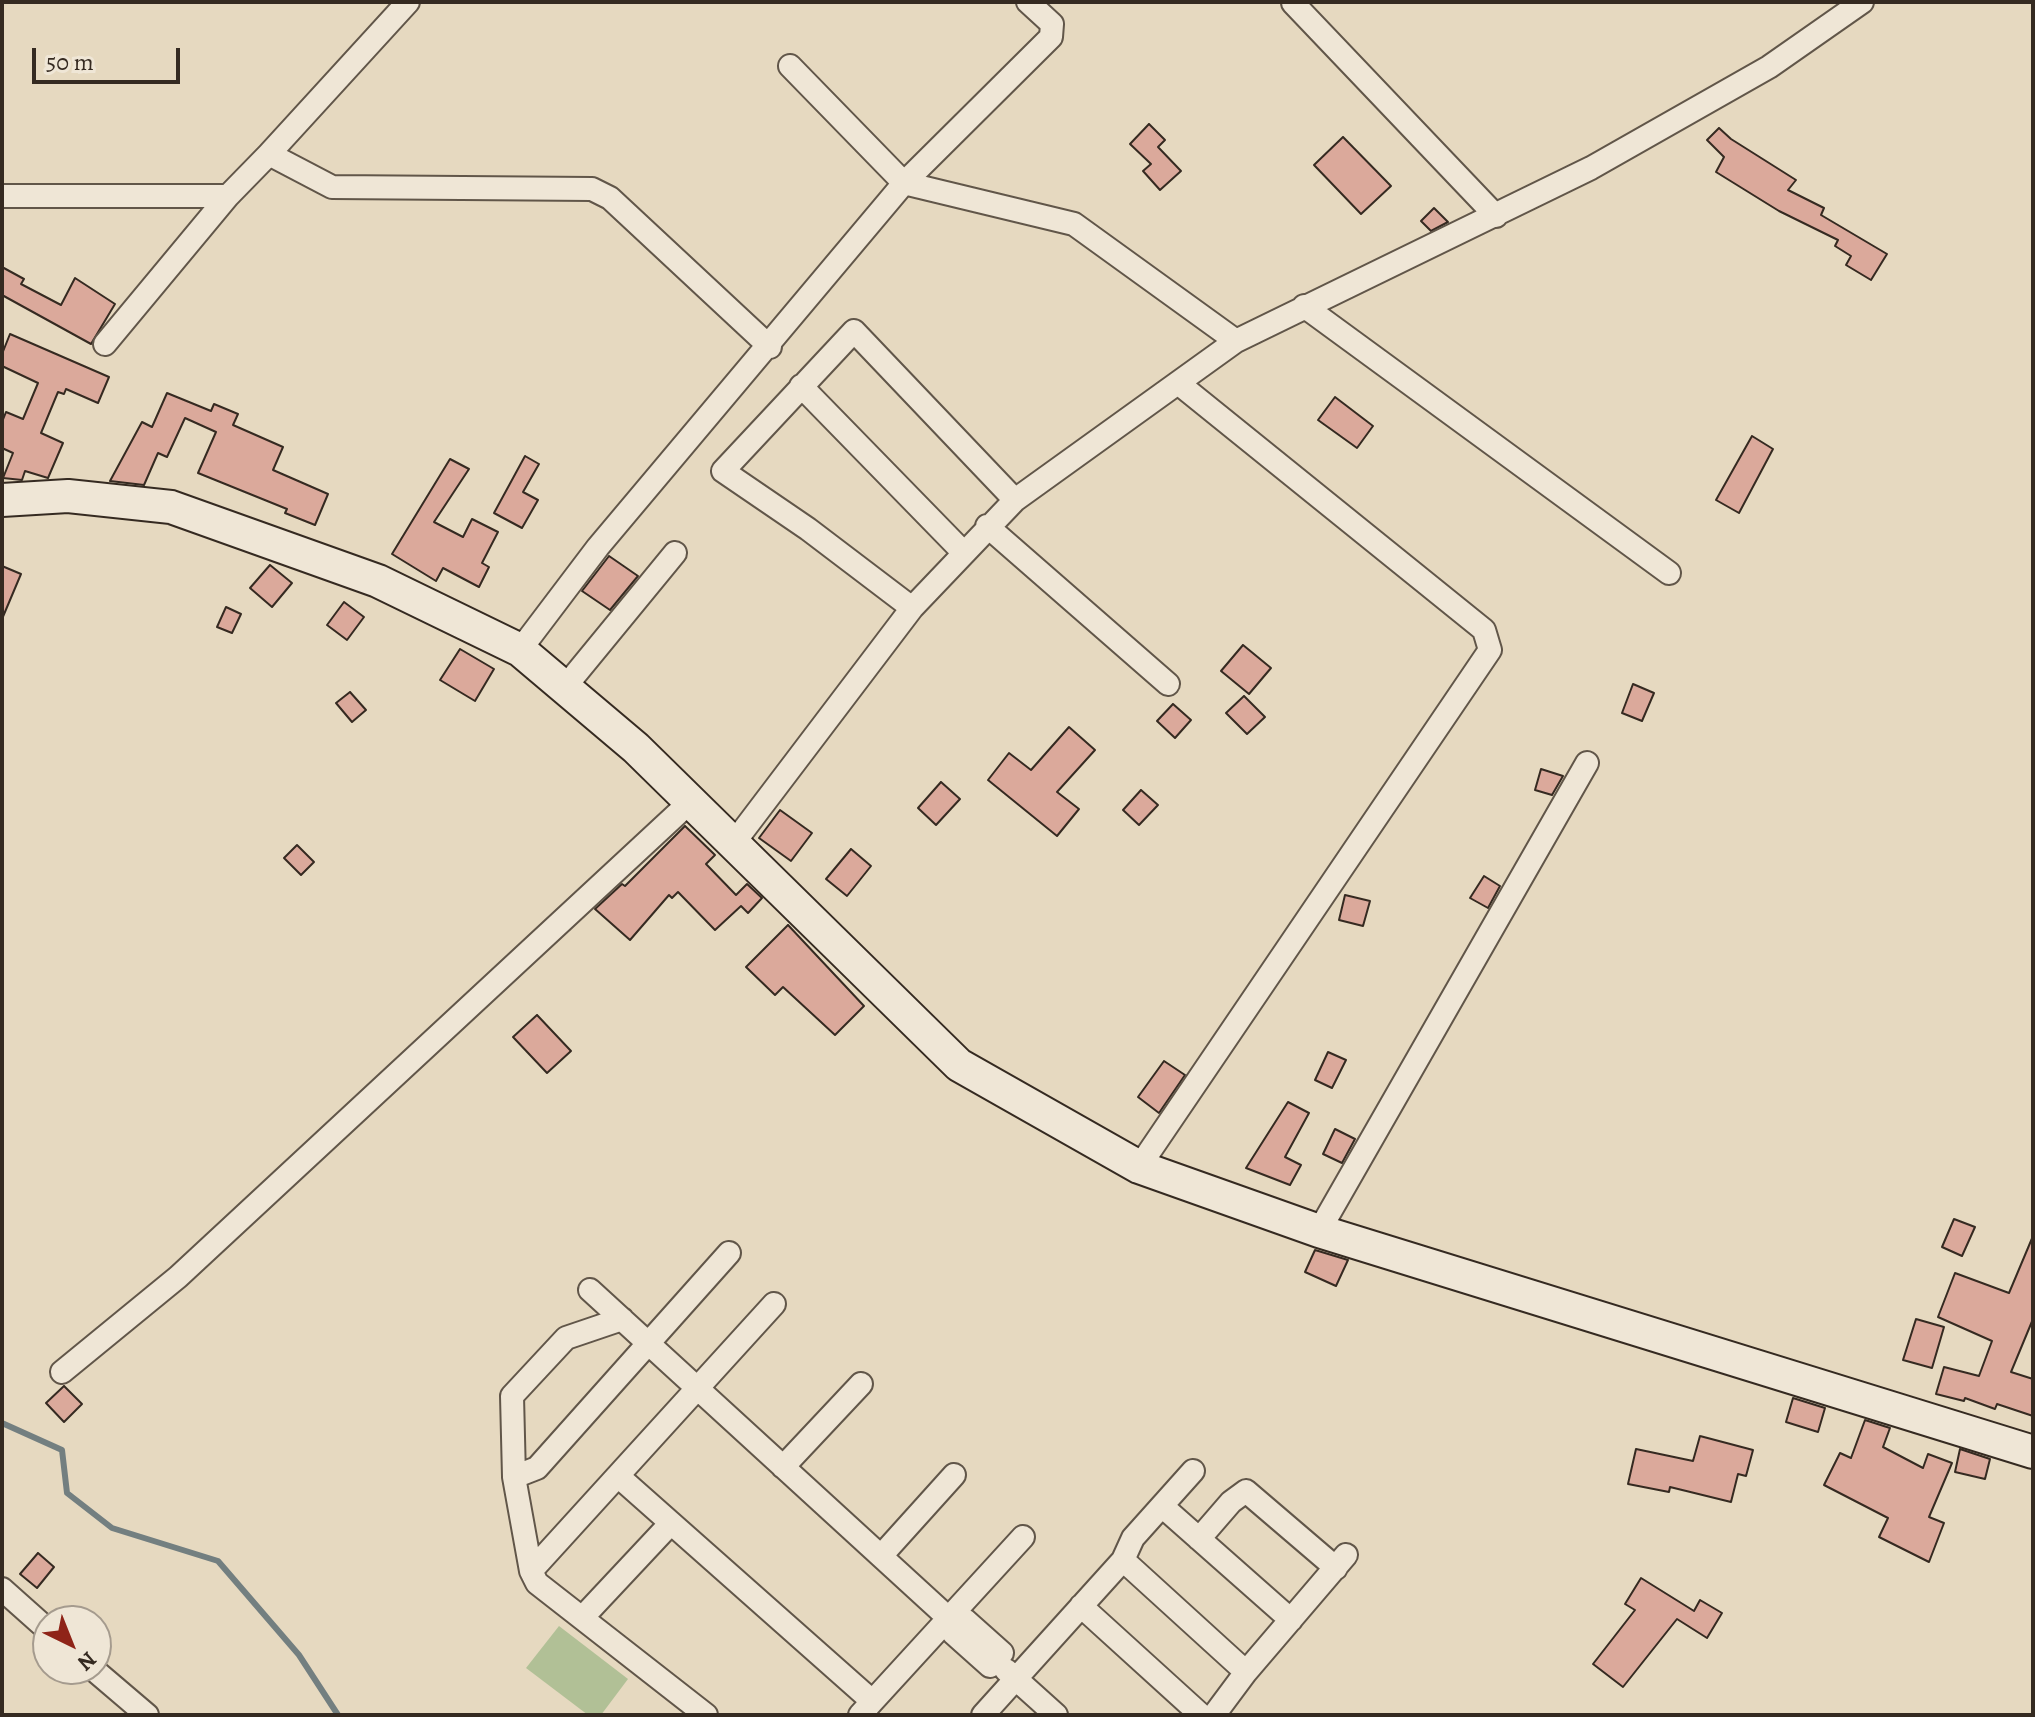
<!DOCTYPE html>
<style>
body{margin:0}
#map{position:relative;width:2035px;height:1717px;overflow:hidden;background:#e6d9c0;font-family:Alegreya,serif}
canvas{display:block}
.frame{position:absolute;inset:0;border:4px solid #352a21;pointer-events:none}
.north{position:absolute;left:32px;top:1605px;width:80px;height:80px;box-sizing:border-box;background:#efe6d6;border:2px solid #a59b8e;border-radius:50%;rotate:137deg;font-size:22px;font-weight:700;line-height:32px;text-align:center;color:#352a21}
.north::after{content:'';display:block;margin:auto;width:28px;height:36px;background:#8f2418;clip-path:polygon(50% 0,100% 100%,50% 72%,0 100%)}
.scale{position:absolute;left:32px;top:48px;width:148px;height:36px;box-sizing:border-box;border:4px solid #352a21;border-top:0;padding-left:10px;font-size:24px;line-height:28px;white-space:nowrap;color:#352a21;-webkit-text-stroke:6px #efe6d6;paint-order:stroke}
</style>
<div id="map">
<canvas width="2035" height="1717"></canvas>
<div class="frame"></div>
<div class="north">N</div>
<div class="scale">50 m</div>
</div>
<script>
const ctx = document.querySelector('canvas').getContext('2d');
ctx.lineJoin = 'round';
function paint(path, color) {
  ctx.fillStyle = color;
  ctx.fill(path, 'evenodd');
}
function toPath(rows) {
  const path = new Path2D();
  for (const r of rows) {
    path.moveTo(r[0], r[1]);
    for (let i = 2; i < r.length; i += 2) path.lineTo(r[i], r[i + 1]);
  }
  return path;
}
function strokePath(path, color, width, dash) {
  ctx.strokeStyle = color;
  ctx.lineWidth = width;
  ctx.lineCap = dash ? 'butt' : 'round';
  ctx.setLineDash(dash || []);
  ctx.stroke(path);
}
paint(toPath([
 [559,1626,628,1679,601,1715,588,1715,526,1668]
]), '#b1c096');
strokePath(toPath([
 [2,1423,62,1450,67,1493,112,1528,218,1561,299,1655,338,1715]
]), '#737f80', 6);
const building = toPath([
 [1149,124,1165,140,1158,147,1181,171,1160,190,1143,171,1151,164,1130,144,1149,124],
 [1719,128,1731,139,1796,180,1788,190,1824,208,1821,215,1887,254,1871,280,1846,265,1851,256,1835,246,1838,240,1779,211,1716,172,1724,157,1707,140,1719,128],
 [1343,137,1391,186,1361,214,1314,165,1343,137],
 [1434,208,1448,222,1431,231,1421,221,1434,208],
 [2,267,24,279,21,284,61,305,75,278,115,304,91,344,2,295,2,267],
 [10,334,109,377,98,403,66,389,64,394,58,392,41,433,63,443,48,478,25,471,22,480,3,478,13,453,2,448,2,422,6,412,23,419,38,383,2,366,2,354,10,334],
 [167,393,211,411,214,404,238,414,233,425,283,447,273,470,328,494,315,525,285,513,287,509,198,473,216,432,185,418,167,457,158,453,144,485,110,481,142,422,152,427,167,393],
 [1335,397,1373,426,1357,448,1318,420,1335,397],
 [1752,436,1773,449,1739,513,1716,500,1752,436],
 [525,456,539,464,523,492,538,500,522,528,494,513,525,456],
 [450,459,469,469,434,522,463,537,472,519,498,532,482,563,489,567,479,587,443,568,436,581,392,554,450,459],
 [609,556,638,576,610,610,582,591,609,556],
 [270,565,292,583,272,607,250,588,270,565],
 [2,566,21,574,2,619,2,566],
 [344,602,364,617,347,640,327,625,344,602],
 [226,607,241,614,232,633,217,627,226,607],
 [1243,645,1271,668,1249,694,1221,671,1243,645],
 [460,649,494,669,475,701,440,680,460,649],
 [1633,684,1654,693,1642,721,1622,713,1633,684],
 [350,692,366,710,352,722,336,703,350,692],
 [1244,696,1265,717,1247,734,1226,713,1244,696],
 [1173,704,1191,720,1175,738,1157,721,1173,704],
 [1069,727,1095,750,1057,792,1079,809,1057,836,988,780,1009,753,1031,770,1069,727],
 [1541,769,1563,776,1552,795,1535,790,1541,769],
 [941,782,960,799,936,825,918,808,941,782],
 [1141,790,1158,805,1139,825,1123,810,1141,790],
 [780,810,812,833,791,861,759,838,780,810],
 [685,826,715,855,706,864,736,895,747,884,762,898,748,913,741,906,715,930,678,892,672,898,669,895,630,940,595,909,622,884,625,886,685,826],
 [297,845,314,862,301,875,284,858,297,845],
 [851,849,871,866,847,896,826,879,851,849],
 [1484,876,1500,886,1488,908,1470,898,1484,876],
 [1345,895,1370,901,1363,926,1339,920,1345,895],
 [788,925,864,1006,835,1035,783,987,775,995,746,967,788,925],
 [537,1015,571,1051,547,1073,513,1037,537,1015],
 [1328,1052,1346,1060,1332,1088,1315,1080,1328,1052],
 [1164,1061,1185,1075,1159,1113,1138,1097,1164,1061],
 [1288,1102,1309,1113,1285,1157,1301,1165,1290,1185,1246,1168,1288,1102],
 [1335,1129,1355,1139,1342,1163,1323,1154,1335,1129],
 [1954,1219,1975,1227,1962,1256,1942,1247,1954,1219],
 [2033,1236,2033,1319,2011,1372,2033,1379,2033,1416,1997,1404,1995,1409,1965,1398,1964,1401,1936,1394,1944,1367,1979,1376,1992,1341,1938,1317,1955,1273,2009,1293,2033,1236],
 [1315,1250,1348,1260,1336,1286,1305,1272,1315,1250],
 [1916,1319,1944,1327,1932,1368,1903,1360,1916,1319],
 [64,1386,82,1404,64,1422,46,1403,64,1386],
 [1793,1398,1825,1408,1818,1432,1786,1422,1793,1398],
 [1865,1420,1890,1428,1883,1447,1923,1468,1928,1454,1952,1463,1929,1517,1944,1523,1929,1562,1879,1537,1888,1518,1824,1485,1840,1453,1851,1458,1865,1420],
 [1700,1436,1753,1450,1746,1476,1738,1474,1731,1502,1670,1487,1669,1492,1628,1484,1636,1449,1693,1461,1700,1436],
 [1960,1449,1990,1459,1985,1479,1955,1472,1960,1449],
 [38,1553,54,1567,37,1588,20,1574,38,1553],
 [1641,1578,1694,1611,1700,1600,1722,1613,1707,1638,1677,1619,1623,1687,1593,1664,1635,1610,1625,1604,1641,1578]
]);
paint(building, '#dba99b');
strokePath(building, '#352a21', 2);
const street = toPath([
 [1293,3,1496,216],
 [790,66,904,183,1051,37,1052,24,1028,2],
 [269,154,408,2],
 [2,196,228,196],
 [1304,306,1669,573],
 [105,344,228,196,269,154,332,187,592,189,610,198,770,347],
 [801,386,963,552],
 [987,526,1168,684],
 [912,608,808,529,723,471,854,331,1015,500],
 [520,650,598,547,904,183,1074,224,1236,341],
 [565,687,675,553],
 [733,844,912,608,1015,500,1236,341,1591,168,1769,67,1862,2],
 [1139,1167,1490,650,1484,630,1178,383],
 [1319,1231,1587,763],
 [590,1290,955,1624],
 [622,1319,566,1338,512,1396,514,1477,531,1571,537,1583,706,1715],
 [62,1372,178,1277,690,802],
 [783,1467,861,1384],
 [618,1476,872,1701],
 [514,1477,537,1468,729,1253],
 [1162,1506,1291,1620],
 [1199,1539,1231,1502,1246,1491,1336,1568],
 [881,1556,954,1475],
 [1123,1560,1246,1672],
 [531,1571,774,1304],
 [2,1589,48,1630],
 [1081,1606,1201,1715],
 [582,1618,671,1523],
 [965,1620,1002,1653,990,1666,953,1633,955,1624,965,1620],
 [93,1669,147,1715],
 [1006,1670,1056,1715],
 [860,1715,1023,1537],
 [983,1715,1123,1560,1133,1538,1193,1471],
 [1214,1715,1246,1672,1346,1555]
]);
const secondary = toPath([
 [2,500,68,496,171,507,378,581,520,650,636,748,959,1065,1139,1167,1319,1231,2033,1452]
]);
strokePath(street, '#615649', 26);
strokePath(secondary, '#352a21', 36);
strokePath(street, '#efe6d6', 22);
strokePath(secondary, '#efe6d6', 32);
</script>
